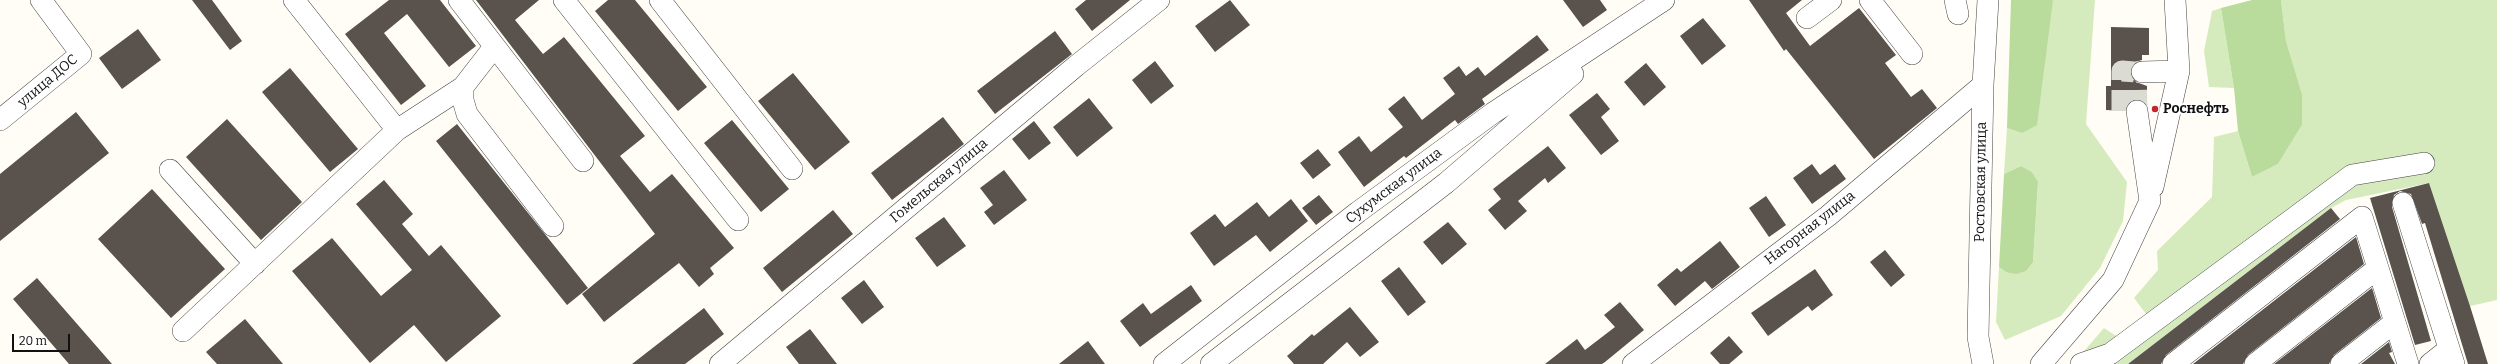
<!DOCTYPE html>
<meta charset="utf-8">
<style>
body{margin:0}
#map{position:relative;width:2497px;height:364px;overflow:hidden;background:#fffdf5;font-family:Bitter,serif}
canvas{display:block}
.scale{position:absolute;left:12px;top:334px;width:58px;height:18px;box-sizing:border-box;border:2px solid #111;border-top:0;padding-left:5px;font-size:12px;line-height:14px;white-space:nowrap;color:#111;-webkit-text-stroke:3px #fff;paint-order:stroke}
</style>
<div id="map">
<canvas width="2497" height="364"></canvas>
<div class="scale">20 m</div>
</div>
<script>
const ctx = document.querySelector('canvas').getContext('2d');
ctx.lineJoin = 'round';
function paint(path, color) {
  ctx.fillStyle = color;
  ctx.fill(path, 'evenodd');
}
function toPath(rows) {
  const path = new Path2D();
  for (const r of rows) {
    path.moveTo(r[0], r[1]);
    for (let i = 2; i < r.length; i += 2) path.lineTo(r[i], r[i + 1]);
  }
  return path;
}
function strokePath(path, color, width, dash) {
  ctx.strokeStyle = color;
  ctx.lineWidth = width;
  ctx.lineCap = dash ? 'butt' : 'round';
  ctx.setLineDash(dash || []);
  ctx.stroke(path);
}
function write(font, color, halo, rows, align = 'center') {
  ctx.font = font + ' Bitter,serif';
  ctx.lineWidth = 4;
  ctx.setLineDash([]);
  ctx.textBaseline = 'middle';
  ctx.strokeStyle = halo;
  ctx.fillStyle = color;
  for (const [text, x, y, turn = 0] of rows) {
    ctx.save();
    ctx.translate(x, y);
    ctx.rotate((+turn || 0) * Math.PI / 180);
    ctx.textAlign = isNaN(turn) ? turn : align;
    if (halo) ctx.strokeText(text, 0, 0);
    ctx.fillText(text, 0, 0);
    ctx.restore();
  }
}
paint(toPath([
 [2053,0,2095,0,2086,124,2127,182,2123,221,2100,268,2061,316,2005,340,1996,322,1999,267,2006,272,2033,262,2038,183,2032,172,2021,166,2004,174,2007,128,2022,133],
 [2281,0,2497,0,2497,300,2470,306,2429,183,2346,200,2331,208,2128,364,2078,364,2078,358,2104,328,2121,339,2146,314,2134,298,2158,270,2157,251,2212,197,2214,137,2238,131,2252,177,2278,164,2302,125,2302,94,2286,41],
 [2221,8,2234,88,2209,87,2204,51,2212,11]
]), '#d5ebbd');
paint(toPath([
 [2011,0,2053,0,2037,125,2022,133,2007,128],
 [2252,0,2281,0,2286,41,2302,94,2302,125,2278,164,2252,177,2238,131,2234,88,2221,8],
 [2021,166,2032,172,2038,182,2033,262,2026,271,2016,274,2006,272,1999,267,2004,174]
]), '#b9dc9c');
paint(toPath([
 [192,0,212,0,242,41,230,50],
 [389,0,440,0,476,46,449,67,407,14,384,33,426,86,401,105,345,34],
 [476,0,539,0,515,20,543,54,564,37,645,136,620,156,650,192,672,174,734,248,710,268,714,274,699,287,679,263,604,322,582,294,655,234],
 [608,0,635,0,707,87,678,111,595,11],
 [1086,0,1130,0,1092,31,1075,9],
 [1230,0,1250,25,1215,52,1195,26],
 [1563,0,1600,0,1607,10,1583,27],
 [1749,0,1802,0,1786,13,1810,46,1859,8,1896,55,1885,63,1911,97,1922,89,1937,108,1874,159,1786,49,1784,51],
 [1703,18,1726,46,1702,65,1680,36],
 [2111,27,2149,28,2149,55,2142,55,2142,60,2135,62,2130,72,2136,82,2147,86,2147,105,2142,100,2136,99,2129,102,2125,111,2106,110,2106,86,2111,86],
 [138,29,161,60,122,89,99,58],
 [1055,31,1072,54,995,114,977,91],
 [1537,35,1549,50,1482,99,1485,104,1458,124,1455,120,1406,158,1404,156,1364,187,1338,152,1359,136,1371,152,1403,127,1388,109,1404,96,1422,120,1455,94,1443,78,1459,66,1466,76,1478,67,1485,76],
 [1155,61,1174,86,1151,104,1132,80],
 [1646,63,1666,87,1644,106,1624,82],
 [290,68,358,149,330,172,262,92],
 [793,73,850,142,815,170,758,101],
 [1597,93,1610,109,1601,117,1619,141,1601,155,1569,115],
 [1089,98,1113,128,1077,157,1053,127],
 [76,112,109,153,0,241,0,174],
 [943,117,964,144,892,200,871,173],
 [227,119,302,202,261,240,186,157],
 [732,120,789,189,761,212,704,143],
 [1034,121,1051,143,1029,160,1012,139],
 [457,124,588,288,567,305,436,141],
 [1548,146,1566,168,1548,183,1545,178,1518,201,1527,211,1505,230,1488,210,1501,199,1493,189],
 [1318,149,1331,165,1313,179,1300,163],
 [1812,164,1820,175,1835,164,1846,179,1812,204,1793,178],
 [1004,170,1027,200,994,225,984,212,993,205,980,188],
 [384,180,413,214,402,224,429,256,441,245,501,316,446,362,414,325,370,363,292,271,332,238,381,296,412,270,356,204],
 [2429,183,2470,306,2488,364,2468,364,2425,223,2422,224,2411,194,2400,191,2394,195,2392,207,2431,341,2415,345,2370,198],
 [152,189,225,269,171,318,98,239],
 [1319,195,1333,212,1316,225,1302,208],
 [1766,196,1786,225,1769,237,1749,208],
 [1291,199,1308,221,1270,252,1256,235,1214,266,1190,233,1215,214,1225,227,1257,202,1269,217],
 [2331,208,2340,219,2166,355,2161,364,2128,364],
 [833,210,853,234,782,292,763,268],
 [944,217,966,246,937,267,915,238],
 [1448,222,1467,244,1442,265,1423,242],
 [2356,237,2364,264,2248,355,2243,364,2193,364],
 [1720,241,1740,267,1712,289,1705,281,1675,306,1657,285,1677,268,1681,272],
 [1885,250,1905,275,1891,287,1870,262],
 [1399,267,1426,302,1408,316,1381,281],
 [1815,269,1833,295,1812,311,1808,306,1768,336,1751,313],
 [37,278,112,364,69,364,13,299],
 [864,280,884,307,862,324,841,298],
 [1191,285,1202,301,1140,347,1120,321,1143,303,1151,314],
 [2372,288,2381,318,2334,355,2329,364,2274,364],
 [1620,302,1644,330,1605,362,1602,364,1545,364,1577,339,1585,350,1615,327,1604,315],
 [1350,307,1379,342,1360,357,1347,342,1323,364,1294,364,1287,356,1312,334,1314,336],
 [704,308,724,334,685,364,632,364],
 [245,319,283,364,217,364,206,352],
 [810,329,837,364,799,364,786,347],
 [1729,336,1743,352,1729,364,1720,364,1710,353],
 [1088,341,1105,364,1059,364],
 [2389,342,2392,352,2389,353,2395,364,2361,364]
]), '#5a524d');
strokePath(toPath([
 [2122,111,2122,71,2136,72],
 [2137,111,2136,72,2142,72]
]), '#dbdad3', 21, [21, 10]);
const minor = toPath([
 [459,0,583,161],
 [564,0,738,220],
 [660,0,792,169],
 [1870,0,1912,54],
 [1955,0,1958,14],
 [1807,18,1831,0],
 [494,47,463,87,463,100,467,114,553,226],
 [2142,72,2179,71,2175,0],
 [0,120,81,54,41,0],
 [397,130,463,87],
 [170,170,255,264],
 [2153,187,2179,71],
 [2403,203,2454,364],
 [183,331,397,130,294,0],
 [720,364,1076,66,1159,0],
 [1164,364,1358,212,1493,113,1664,0],
 [1211,364,1446,183,1573,74],
 [1633,364,1828,216,1983,85],
 [1983,364,1978,337,1983,85,1988,0],
 [2041,364,2113,280,2150,201,2137,111],
 [2081,364,2110,354,2352,175,2424,163],
 [2173,364,2362,217,2408,364],
 [2255,364,2378,268],
 [2341,364,2395,322],
 [2430,364,2449,349]
]);
strokePath(minor, '#444', 22);
strokePath(minor, '#fff', 21);
for (const [x, y, r, color] of [
 [2155,109,4,"#c4262e"]
]) {
  const dot = new Path2D();
  dot.arc(x, y, r, 0, 2 * Math.PI);
  ctx.fillStyle = color;
  ctx.fill(dot);
  strokePath(dot, '#fff', 1.5);
}
write('14px', '#111', '#fff', [
 ["улица ДОС",48,81,-40],
 ["Гомельская улица",939,181,-40],
 ["Ростовская улица",1981,182,-89],
 ["Сухумская улица",1394,186,-37],
 ["Нагорная улица",1810,228,-38]
]);
write('bold 14px', '#111', '#fff', [
 ["Роснефть",2163,109]
], 'left');
</script>
